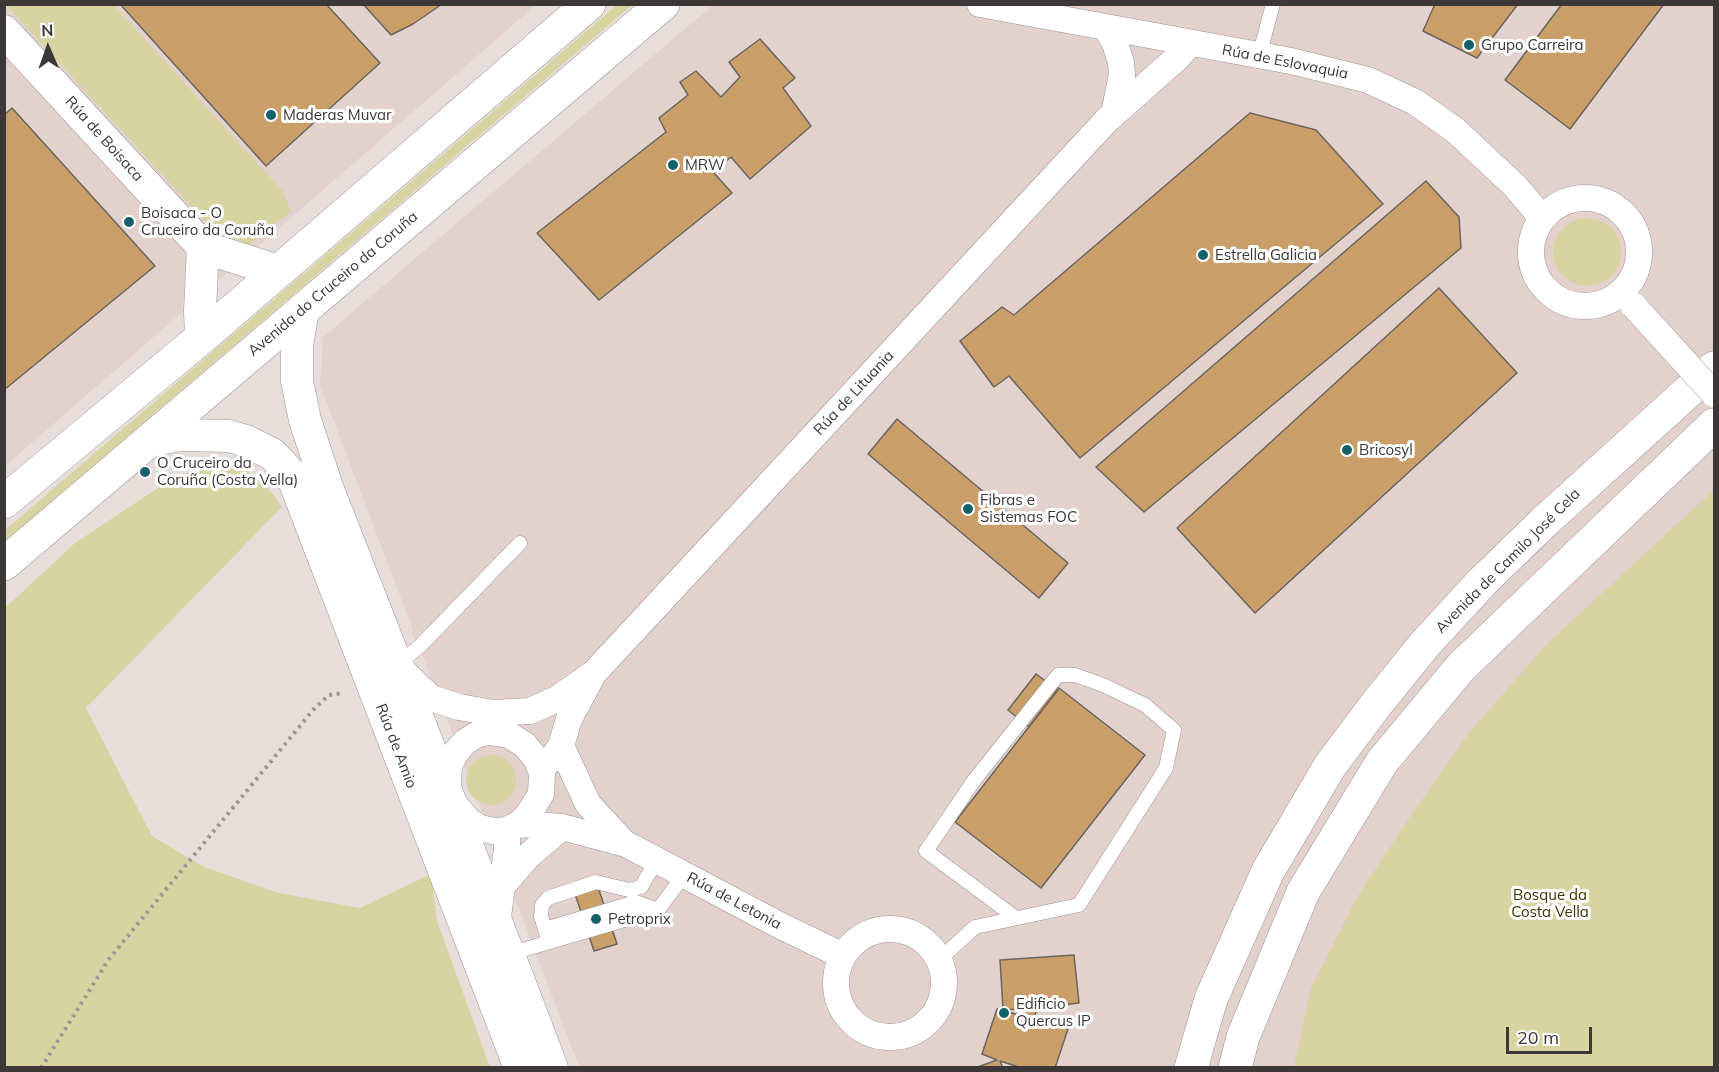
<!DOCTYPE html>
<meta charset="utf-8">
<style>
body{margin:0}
#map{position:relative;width:1719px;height:1072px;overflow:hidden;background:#e7dedb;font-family:Mulish,sans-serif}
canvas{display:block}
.frame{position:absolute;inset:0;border:6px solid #3c3837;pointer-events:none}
.north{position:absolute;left:18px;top:18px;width:60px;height:60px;-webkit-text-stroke:4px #fff;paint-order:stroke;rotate:358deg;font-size:16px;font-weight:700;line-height:24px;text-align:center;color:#3c3837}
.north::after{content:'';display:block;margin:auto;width:21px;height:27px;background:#3c3837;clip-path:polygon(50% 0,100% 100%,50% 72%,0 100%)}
.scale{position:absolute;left:1506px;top:1027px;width:86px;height:27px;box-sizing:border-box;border:3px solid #3c3837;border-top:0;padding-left:8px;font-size:18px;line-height:21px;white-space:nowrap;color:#3c3837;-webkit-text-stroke:4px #fff;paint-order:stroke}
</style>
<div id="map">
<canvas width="1719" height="1072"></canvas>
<div class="frame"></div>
<div class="north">N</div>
<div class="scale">20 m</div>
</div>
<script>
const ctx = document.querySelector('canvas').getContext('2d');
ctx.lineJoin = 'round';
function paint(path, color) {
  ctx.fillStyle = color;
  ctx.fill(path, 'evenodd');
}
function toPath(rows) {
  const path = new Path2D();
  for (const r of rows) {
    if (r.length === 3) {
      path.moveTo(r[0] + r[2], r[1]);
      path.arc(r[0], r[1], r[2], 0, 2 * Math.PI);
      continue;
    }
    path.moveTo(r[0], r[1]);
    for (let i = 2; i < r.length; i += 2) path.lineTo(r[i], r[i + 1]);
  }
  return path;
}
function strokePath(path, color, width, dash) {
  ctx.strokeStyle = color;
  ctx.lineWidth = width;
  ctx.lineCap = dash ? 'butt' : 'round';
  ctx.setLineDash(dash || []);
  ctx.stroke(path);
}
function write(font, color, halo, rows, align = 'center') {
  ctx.font = font + ' Mulish,sans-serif';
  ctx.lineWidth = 6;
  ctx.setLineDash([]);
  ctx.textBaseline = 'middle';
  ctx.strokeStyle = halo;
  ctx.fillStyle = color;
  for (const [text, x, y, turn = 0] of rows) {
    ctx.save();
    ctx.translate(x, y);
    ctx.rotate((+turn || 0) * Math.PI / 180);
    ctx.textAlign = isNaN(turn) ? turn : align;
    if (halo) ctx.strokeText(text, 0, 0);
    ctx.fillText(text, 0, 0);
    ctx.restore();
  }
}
paint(toPath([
 [5,5,536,5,5,466],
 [713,5,1714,5,1714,1067,579,1067,419,646,411,633,413,630,320,385,323,337]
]), '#e2d1cc');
paint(toPath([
 [5,4,114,5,283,192,291,211,249,245,205,221],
 [618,4,632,5,5,541,5,530],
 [1587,252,34],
 [207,463,239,465,267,486,282,507,86,708,152,836,204,867,279,893,360,908,431,874,437,921,490,1067,5,1068,5,608,75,543,161,486],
 [1714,490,1714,1067,1294,1067,1311,988,1359,894,1416,808,1469,733,1546,645],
 [491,780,25]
]), '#d7d4a2');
const building = toPath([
 [120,4,326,4,380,63,266,166,120,4],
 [363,4,442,4,413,24,391,35,363,4],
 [1435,4,1518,4,1477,58,1423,31,1435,4],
 [1562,4,1664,4,1570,129,1505,80,1562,4],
 [760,39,795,78,783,88,811,126,750,179,731,157,713,172,732,193,599,300,537,233,666,132,659,118,688,95,680,82,696,71,721,97,740,77,729,62,760,39],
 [12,108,155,266,4,390,4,115,12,108],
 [1250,113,1316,130,1383,204,1080,458,1009,376,994,387,960,341,1002,307,1014,315,1250,113],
 [1426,181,1459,217,1461,248,1144,512,1096,467,1426,181],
 [1439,288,1517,373,1255,613,1177,528,1439,288],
 [897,419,1068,563,1039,598,868,454,897,419],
 [1036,674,1058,690,1029,727,1008,710,1036,674],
 [1059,688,1145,755,1041,888,955,822,1059,688],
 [598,887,617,944,594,951,575,894,598,887],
 [1074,955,1079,1003,1038,1008,1033,1019,1068,1029,1055,1068,1022,1068,1000,1061,1003,1068,975,1068,997,1060,982,1054,997,1009,1023,1016,1023,1010,1003,1009,1000,960,1074,955]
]);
paint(building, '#ca9e68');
strokePath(building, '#6a655f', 1.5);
const service = toPath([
 [1259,56,1273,4],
 [397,665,420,646,520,543],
 [545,929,636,902,658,910],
 [549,942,541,916,542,905,548,898,596,882,629,890,641,887,657,860],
 [509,954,658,910,684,875],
 [939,960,975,927,1079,905,1166,768,1174,730,1145,705,1103,685,1075,675,1058,675,975,779,926,851,1016,918]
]);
const minor = toPath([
 [980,4,1291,61,1368,80,1415,102,1455,130,1515,186,1542,218],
 [1107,29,1115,43,1121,63,1122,74,1114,114],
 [1585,252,54],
 [400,668,431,698,459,707,493,713,530,711,557,699,594,673,1106,121,1178,57,1190,44],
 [561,746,588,804,625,844],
 [551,760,561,746,569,719,591,678],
 [447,795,449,766,456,752,465,742,478,734,490,732,509,735,525,745,537,760,542,773,541,794,528,815,519,824,507,830,493,831,480,828,469,821,453,803],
 [519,824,562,827,626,844,781,926,843,956],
 [503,885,528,856,562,827],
 [497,924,507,849,507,830],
 [890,983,54]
]);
const tertiary = toPath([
 [4,31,203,247,278,271],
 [303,309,297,345,297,381,305,420,327,487,463,834,552,1068],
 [201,338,200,311,203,247],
 [149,441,180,435,229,436,246,441,272,454,292,475,520,1068]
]);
const primary = toPath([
 [4,502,201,338,589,4],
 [4,564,663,4]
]);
const trunk = toPath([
 [1191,1068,1211,999,1268,871,1330,766,1378,702,1425,644,1482,582,1544,522,1714,368],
 [1235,1068,1243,1037,1303,892,1382,762,1461,667,1714,425]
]);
strokePath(service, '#9e9593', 15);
strokePath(minor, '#9e9593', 27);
strokePath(tertiary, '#9e9593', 33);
strokePath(primary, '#9e9593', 34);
strokePath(trunk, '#9e9593', 34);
strokePath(toPath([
 [41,1068,109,959,313,710,329,695,343,693]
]), '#9e9895', 4, [3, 4.5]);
strokePath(service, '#fff', 14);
strokePath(minor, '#fff', 26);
strokePath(tertiary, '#fff', 32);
strokePath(primary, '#fff', 33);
strokePath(trunk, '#fff', 33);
const minorBridge = toPath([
 [1634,306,1714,394]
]);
strokePath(minorBridge, '#9e9593', 27, []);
strokePath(minorBridge, '#fff', 26);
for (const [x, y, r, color] of [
 [1469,45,6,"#13626a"],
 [271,115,6,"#13626a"],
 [673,165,6,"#13626a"],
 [129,222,6,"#13626a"],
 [1203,255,6,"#13626a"],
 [1347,450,6,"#13626a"],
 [145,472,6,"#13626a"],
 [968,509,6,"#13626a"],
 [596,919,6,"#13626a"],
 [1004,1013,6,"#13626a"]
]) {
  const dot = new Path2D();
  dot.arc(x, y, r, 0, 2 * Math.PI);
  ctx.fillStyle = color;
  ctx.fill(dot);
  strokePath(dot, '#fff', 2);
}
write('15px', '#3c3837', '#fff', [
 ["Grupo Carreira",1481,45],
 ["Maderas Muvar",283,115],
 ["MRW",685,165],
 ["Boisaca - O",141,213],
 ["Cruceiro da Coruña",141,230],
 ["Estrella Galicia",1215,255],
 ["Bricosyl",1359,450],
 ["O Cruceiro da",157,463],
 ["Coruña (Costa Vella)",157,480],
 ["Fibras e",980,500],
 ["Sistemas FOC",980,517],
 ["Petroprix",608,919],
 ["Edificio",1016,1004],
 ["Quercus IP",1016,1021]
], 'left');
write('15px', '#3c3837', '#fff', [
 ["Rúa de Eslovaquia",1285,62,11],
 ["Rúa de Boisaca",104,139,48],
 ["Avenida do Cruceiro da Coruña",333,284,-40],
 ["Rúa de Lituania",854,393,-47],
 ["Avenida de Camilo José Cela",1508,561,-45],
 ["Rúa de Amio",396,746,69],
 ["Rúa de Letonia",734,901,28]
]);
write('15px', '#3a3500', '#fff', [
 ["Bosque da",1550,895],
 ["Costa Vella",1550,912]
]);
</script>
